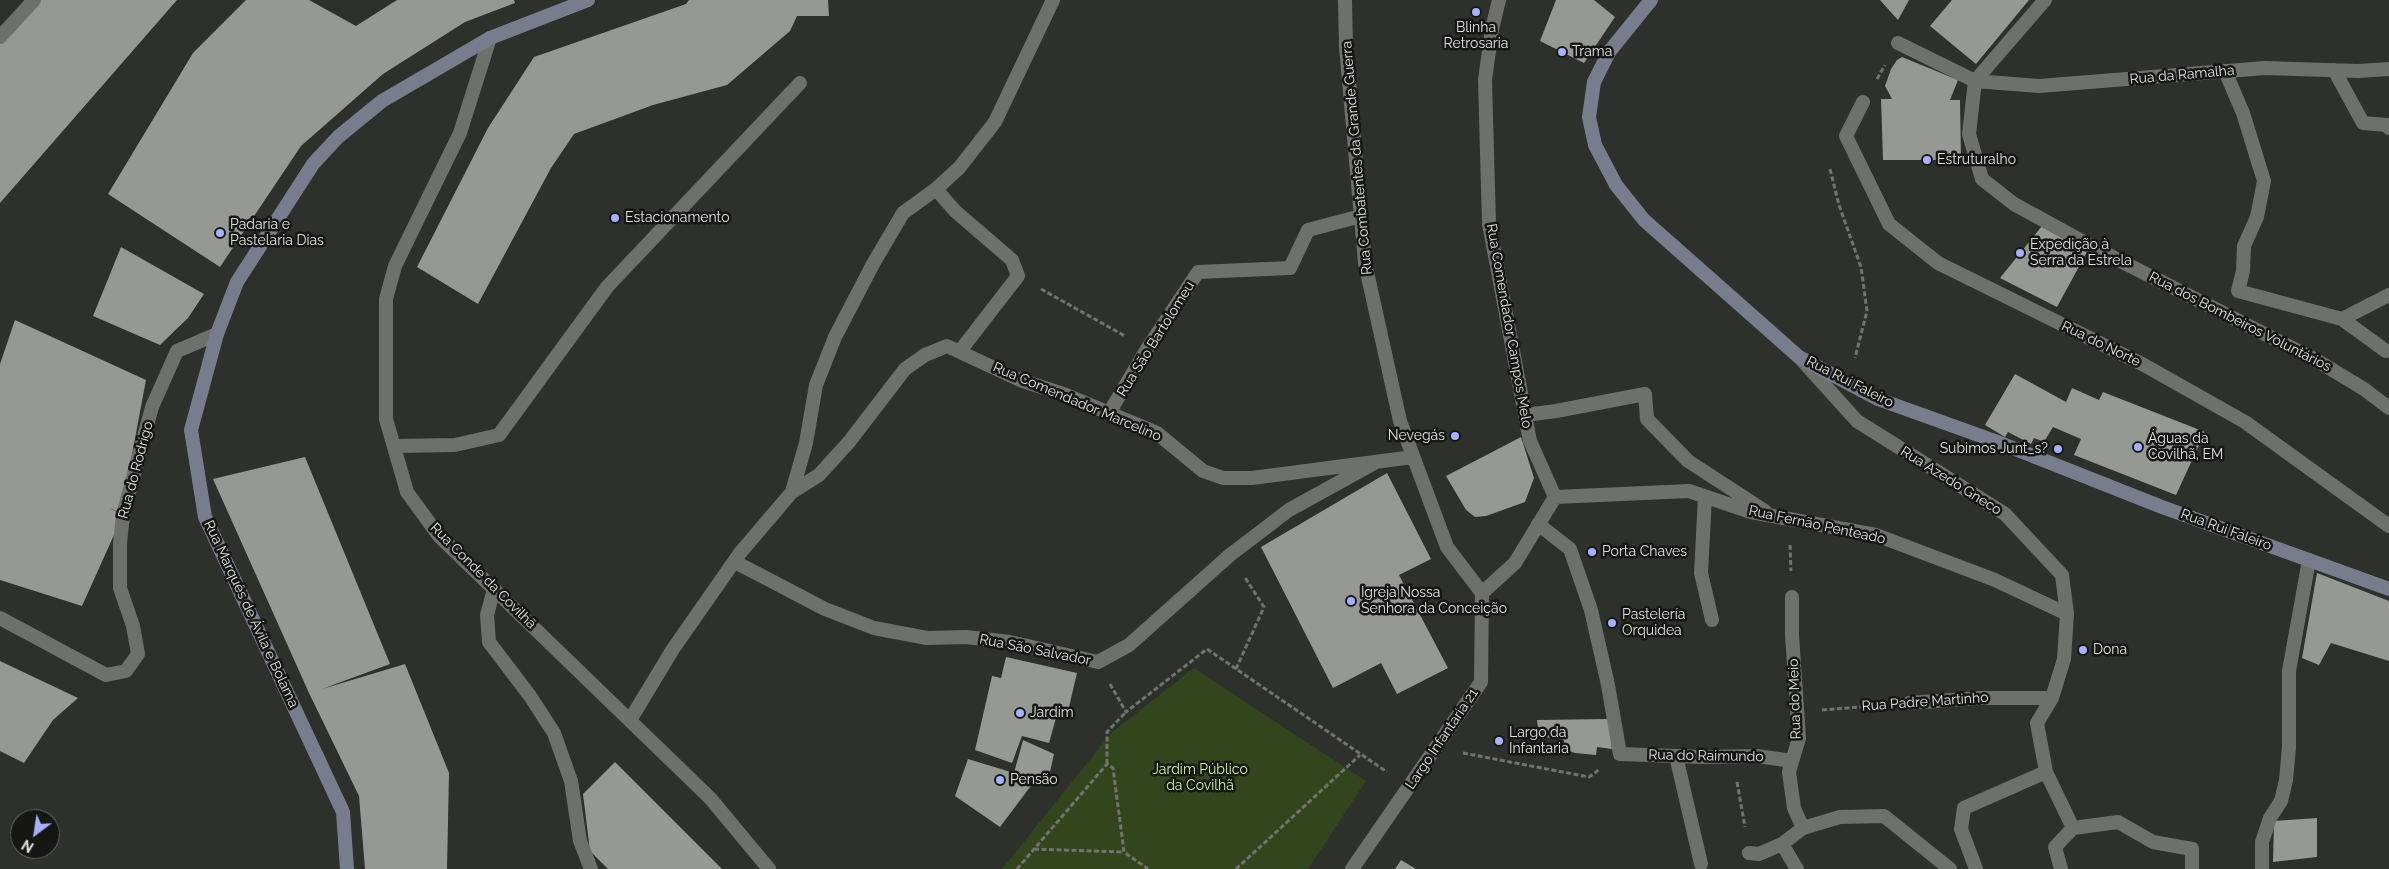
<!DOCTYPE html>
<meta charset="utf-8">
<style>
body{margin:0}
#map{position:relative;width:2389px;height:869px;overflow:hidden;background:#2d302b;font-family:Raleway,sans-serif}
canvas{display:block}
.north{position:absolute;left:10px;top:809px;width:50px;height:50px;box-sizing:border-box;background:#161715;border:1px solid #676865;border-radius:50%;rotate:211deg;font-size:14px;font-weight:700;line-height:20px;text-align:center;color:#e0e1de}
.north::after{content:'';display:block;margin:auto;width:18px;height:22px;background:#a7b0fc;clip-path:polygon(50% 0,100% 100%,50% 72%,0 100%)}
</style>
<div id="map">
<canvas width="2389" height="869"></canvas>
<div class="north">N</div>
</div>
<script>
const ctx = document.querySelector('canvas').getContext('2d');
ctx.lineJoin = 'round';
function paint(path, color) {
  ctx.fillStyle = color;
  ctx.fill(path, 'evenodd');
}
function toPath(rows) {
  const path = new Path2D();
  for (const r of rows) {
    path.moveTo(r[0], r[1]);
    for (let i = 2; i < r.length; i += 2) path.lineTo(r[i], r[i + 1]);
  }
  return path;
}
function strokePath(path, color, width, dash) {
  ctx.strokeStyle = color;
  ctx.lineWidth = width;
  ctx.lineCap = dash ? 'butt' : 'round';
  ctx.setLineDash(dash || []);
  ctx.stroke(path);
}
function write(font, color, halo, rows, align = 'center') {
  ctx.font = font + ' Raleway,sans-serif';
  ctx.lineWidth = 5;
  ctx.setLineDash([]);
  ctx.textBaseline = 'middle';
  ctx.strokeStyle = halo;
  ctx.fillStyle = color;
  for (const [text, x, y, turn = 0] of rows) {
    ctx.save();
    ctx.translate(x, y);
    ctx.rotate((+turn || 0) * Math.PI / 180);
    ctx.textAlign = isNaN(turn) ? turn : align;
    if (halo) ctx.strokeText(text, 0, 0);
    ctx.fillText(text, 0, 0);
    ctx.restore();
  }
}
paint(toPath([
 [1194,668,1366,781,1308,869,1002,869,1112,732]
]), '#33451c');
paint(toPath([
 [36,0,177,0,0,203,0,37],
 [246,0,309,0,356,26,397,0,514,0,515,3,465,22,383,74,301,146,220,267,108,194,193,53],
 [689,0,828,0,829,16,797,16,790,31,727,85,653,105,574,134,551,168,478,304,417,267,488,128,534,57,686,4],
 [1556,0,1594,0,1615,17,1584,63,1540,41],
 [1880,0,1909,0,1898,20],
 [1952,0,2029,0,1976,64,1930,26],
 [1902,57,1958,80,1950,100,1960,100,1961,160,1883,160,1881,99,1892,99,1885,86,1891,69,1897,60],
 [2042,226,2088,250,2057,307,2000,278],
 [121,247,204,294,188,318,160,345,93,316],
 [15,320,146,380,121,513,109,508,123,515,82,606,0,580,0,364],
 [2015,374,2066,402,2072,388,2099,400,2103,392,2205,432,2176,495,2074,455,2081,439,2053,427,2044,442,2034,438,2031,444,2008,432,2005,437,1985,425],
 [1521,437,1534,478,1525,502,1486,516,1475,517,1466,510,1446,476],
 [305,457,390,664,322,689,405,664,449,773,447,869,365,869,359,796,309,693,213,479],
 [1387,473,1431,559,1399,575,1448,668,1397,694,1381,663,1333,688,1261,547],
 [2317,573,2389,601,2389,661,2331,643,2319,665,2302,658],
 [1006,657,1077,673,1069,707,1059,707,1049,743,1022,736,1012,763,975,750,992,676,1001,678],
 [0,661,78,698,53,720,24,763,0,751],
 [1608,719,1612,749,1597,747,1596,755,1575,753,1564,749,1564,740,1539,736,1537,720],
 [1023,740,1054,754,1050,772,1030,787,1000,827,955,796,968,759,1014,773],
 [615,762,722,869,608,869,590,851,583,794],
 [2317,818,2317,857,2273,862,2274,821],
 [1401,860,1416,869,1395,869]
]), '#969993');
strokePath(toPath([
 [1877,79,1885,65],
 [1830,169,1839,205,1861,267,1867,311,1855,358],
 [1041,289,1125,336],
 [1790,545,1791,571],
 [1236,669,1264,607,1244,576],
 [1110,684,1126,712,1207,649,1387,772],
 [1822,710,1883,705],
 [1463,753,1589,777,1600,769],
 [1107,764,1107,732,1126,712],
 [1737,782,1745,827],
 [1034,849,1124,852],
 [1017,869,1107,764,1113,768,1124,852,1148,869],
 [1236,869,1360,755]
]), '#71736f', 3, [5, 2.5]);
strokePath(toPath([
 [394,446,455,445,499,435,607,287,800,83],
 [494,589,487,615,489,642,530,696,554,733,571,781,580,841,591,869]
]), '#6e716b', 14);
strokePath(toPath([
 [1345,0,1346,47,1365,263,1400,421,1447,547,1482,593],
 [2045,0,1975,81,1969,134,1982,179,2014,204,2087,244,2316,360,2364,389,2389,408],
 [0,37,34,0],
 [490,38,460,133,395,266,386,299,386,419,407,492,439,536,710,798,769,869],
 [1898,43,1975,81,2039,86,2265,68,2358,71,2389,69],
 [2334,70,2363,123,2387,125,2389,128],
 [2225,71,2243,113,2264,181,2257,217,2244,246,2243,271,2238,291,2342,319,2386,351],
 [1863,102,1846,136,1889,224,1938,263,2144,365,2245,422,2389,526],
 [936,189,955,211,1012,260,1018,276,960,351],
 [2342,319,2389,295],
 [1801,359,1857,421,2005,514,2062,575,2067,614,2064,659,2052,698,2037,723,2046,772,2073,828,2118,822,2153,842,2192,849,2192,869],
 [1109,413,1147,349,1198,272,1290,268,1308,230,1361,216],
 [1525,415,1556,411,1645,394,1647,419,1688,461,1765,511],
 [792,492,819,475,849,442,905,369,925,355,947,346,1020,380,1066,395,1157,433,1203,471,1223,478,1252,478,1413,457],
 [1555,497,1689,491,1751,512,1876,535,1995,580,2067,614],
 [1705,497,1701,573,1712,620],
 [1538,524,1570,549,1591,610,1608,685,1620,754,1703,757,1757,756,1792,761],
 [735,562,825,609,874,628,927,638,966,637,1010,642,1098,662,1129,645,1230,555,1289,510,1376,462],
 [1482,593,1515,563,1555,497,1530,441,1489,224,1485,80,1492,29,1499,0],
 [1792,597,1792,635,1799,738,1789,772,1794,808,1803,828],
 [0,618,106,675,126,671,138,654,133,626,120,588,120,543,123,515,152,407,177,351,217,334],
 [1909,703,1980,698,2052,698],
 [630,720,673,649,740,553,792,492,806,443,816,385,835,337,873,264,903,213,936,189,959,168,995,122,1053,0],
 [1676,756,1701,864],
 [1782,844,1803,828,1840,817,1884,816,1950,869],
 [1749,853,1759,854,1782,844,1797,869],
 [1352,869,1481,682,1482,593],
 [1976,869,1961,829,1964,808,2046,772],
 [2061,869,2055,847,2073,828],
 [2262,869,2262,842,2270,818,2281,801,2286,780,2289,747,2289,671,2309,560]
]), '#6e716b', 14);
strokePath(toPath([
 [1651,0,1609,52,1594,82,1589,117,1595,145,1616,185,1644,220,1799,357,1878,399,1995,441,2162,507,2389,589],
 [347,869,343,812,205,517,191,430,217,334,237,282,313,164,338,137,382,101,490,38,588,0]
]), '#787d8e', 14);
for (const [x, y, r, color] of [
 [1476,12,5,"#a7b0fc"],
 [1562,52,5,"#a7b0fc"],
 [1927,160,5,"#a7b0fc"],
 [615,218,5,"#a7b0fc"],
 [220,233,5,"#a7b0fc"],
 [2020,253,5,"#a7b0fc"],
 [1455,436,5,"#a7b0fc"],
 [2138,447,5,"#a7b0fc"],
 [2058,449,5,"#a7b0fc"],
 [1592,552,5,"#a7b0fc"],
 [1351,601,5,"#a7b0fc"],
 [1612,623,5,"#a7b0fc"],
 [2083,650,5,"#a7b0fc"],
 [1020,713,5,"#a7b0fc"],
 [1499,741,5,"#a7b0fc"],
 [1000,780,5,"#a7b0fc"]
]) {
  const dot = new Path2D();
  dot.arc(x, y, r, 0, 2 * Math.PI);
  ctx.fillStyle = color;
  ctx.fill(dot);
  strokePath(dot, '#161715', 2);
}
write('14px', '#e0e1de', '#161715', [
 ["Blinha",1476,28,"center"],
 ["Retrosaria",1476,44,"center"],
 ["Trama",1572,52],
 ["Estruturalho",1937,160],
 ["Estacionamento",625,218],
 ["Padaria e",230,225],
 ["Pastelaria Dias",230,241],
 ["Expedição à",2030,245],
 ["Serra da Estrela",2030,261],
 ["Nevegás",1445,436,"right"],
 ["Águas da",2148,439],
 ["Covilhã, EM",2148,455],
 ["Subimos Junt_s?",2048,449,"right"],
 ["Porta Chaves",1602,552],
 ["Igreja Nossa",1361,593],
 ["Senhora da Conceição",1361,609],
 ["Pastelería",1622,615],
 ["Orquidea",1622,631],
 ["Dona",2093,650],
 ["Jardim",1030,713],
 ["Largo da",1509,733],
 ["Infantaria",1509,749],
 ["Pensão",1010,780]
], 'left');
write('14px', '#e0e1de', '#161715', [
 ["Rua da Ramalha",2182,75,-5],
 ["Rua Combatentes da Grande Guerra",1357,158,-95],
 ["Rua dos Bombeiros Voluntários",2240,322,27],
 ["Rua Comendador Campos Melo",1509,326,80],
 ["Rua São Bartolomeu",1156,339,-58],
 ["Rua do Norte",2101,344,26],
 ["Rua Rui Faleiro",1850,382,27],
 ["Rua Comendador Marcelino",1077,402,23],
 ["Rua do Rodrigo",136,470,-75],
 ["Rua Azedo Gneco",1951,481,32],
 ["Rua Fernão Penteado",1817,525,12],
 ["Rua Rui Faleiro",2226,530,20],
 ["Rua Conde da Covilhã",483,576,45],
 ["Rua Marquês de Ávila e Bolama",251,614,65],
 ["Rua São Salvador",1035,650,11],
 ["Rua do Meio",1795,699,-92],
 ["Rua Padre Martinho",1925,702,-4],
 ["Largo Infantaria 21",1442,739,-56],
 ["Rua do Raimundo",1706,756,1]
]);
write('14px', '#caf39d', '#161715', [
 ["Jardim Público",1200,770],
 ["da Covilhã",1200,786]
]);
</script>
